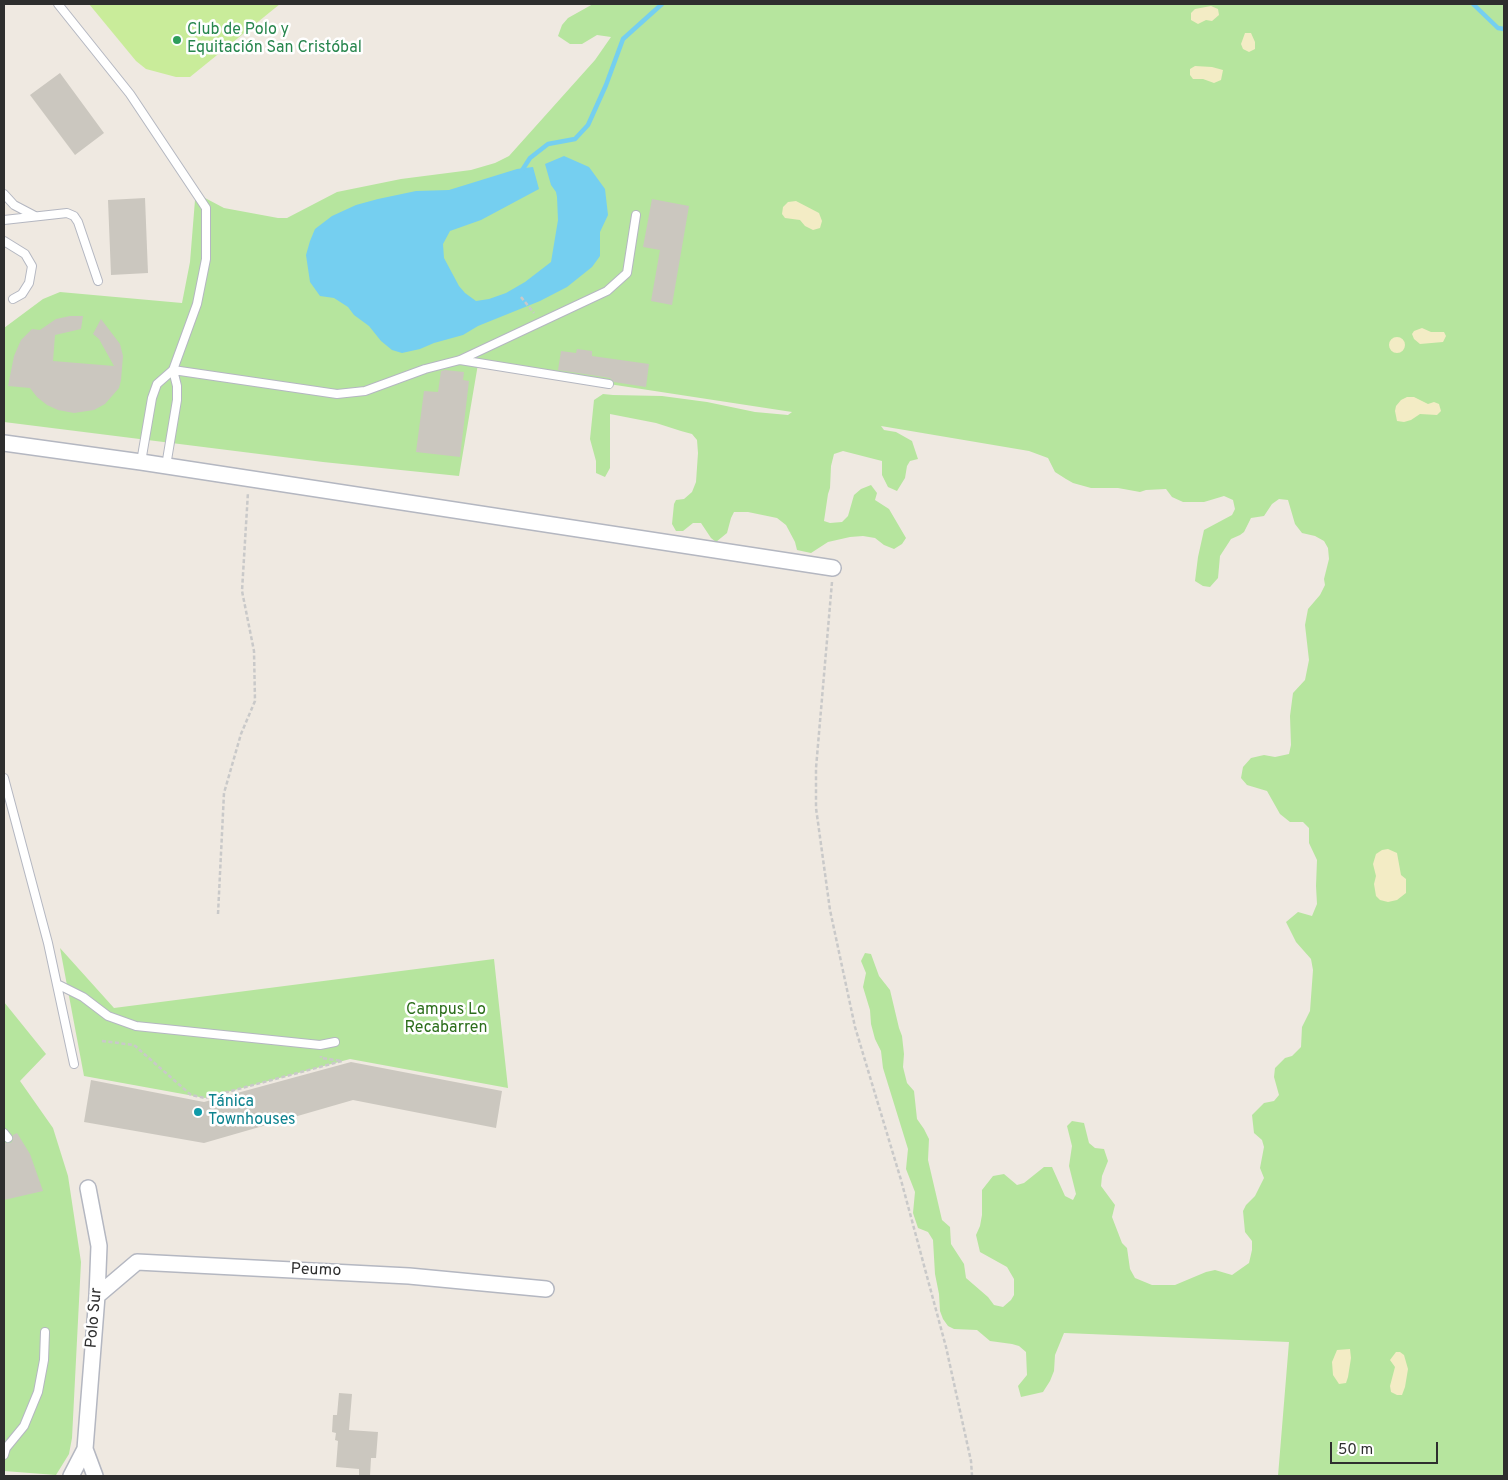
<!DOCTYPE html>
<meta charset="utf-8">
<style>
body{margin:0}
#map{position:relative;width:1508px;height:1480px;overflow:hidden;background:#efe9e1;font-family:Overpass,sans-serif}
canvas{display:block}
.frame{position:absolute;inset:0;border:5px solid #2e2e2e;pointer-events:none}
.scale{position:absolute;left:1330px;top:1442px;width:108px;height:22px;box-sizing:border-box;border:2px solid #2e2e2e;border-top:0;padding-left:6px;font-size:15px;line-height:18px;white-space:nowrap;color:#2e2e2e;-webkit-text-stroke:4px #fff;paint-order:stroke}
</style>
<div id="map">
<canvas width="1508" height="1480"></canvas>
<div class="frame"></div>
<div class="scale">50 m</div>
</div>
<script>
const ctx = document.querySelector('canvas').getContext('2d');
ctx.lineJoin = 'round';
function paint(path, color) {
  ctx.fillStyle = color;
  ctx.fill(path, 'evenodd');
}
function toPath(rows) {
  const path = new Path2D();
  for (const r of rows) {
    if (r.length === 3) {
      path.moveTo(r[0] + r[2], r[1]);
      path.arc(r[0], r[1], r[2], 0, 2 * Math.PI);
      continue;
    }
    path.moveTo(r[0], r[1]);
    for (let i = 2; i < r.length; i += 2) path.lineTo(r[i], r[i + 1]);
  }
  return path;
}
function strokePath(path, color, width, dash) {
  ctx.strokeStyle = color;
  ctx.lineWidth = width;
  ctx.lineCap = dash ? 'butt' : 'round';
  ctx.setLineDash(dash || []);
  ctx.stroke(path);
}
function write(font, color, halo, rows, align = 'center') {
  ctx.font = font + ' Overpass,sans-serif';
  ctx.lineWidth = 5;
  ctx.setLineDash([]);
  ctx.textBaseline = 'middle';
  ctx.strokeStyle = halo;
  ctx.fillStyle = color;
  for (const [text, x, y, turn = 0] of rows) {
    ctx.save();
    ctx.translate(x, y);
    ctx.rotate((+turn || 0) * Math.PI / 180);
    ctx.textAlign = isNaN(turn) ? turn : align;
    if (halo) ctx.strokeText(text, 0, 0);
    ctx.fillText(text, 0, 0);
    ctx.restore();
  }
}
paint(toPath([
 [593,4,1504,4,1504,1476,1278,1476,1289,1342,1064,1333,1055,1355,1054,1371,1050,1381,1043,1392,1021,1397,1018,1386,1027,1375,1026,1352,1019,1346,1012,1344,990,1341,977,1330,954,1329,948,1326,943,1319,940,1311,939,1294,935,1274,933,1240,928,1232,918,1228,913,1213,915,1192,906,1169,908,1149,883,1068,881,1051,875,1039,871,1024,870,1010,863,987,866,973,861,961,865,953,871,954,879,976,890,990,899,1028,902,1036,904,1054,903,1067,907,1083,914,1091,917,1119,924,1129,929,1139,928,1160,942,1220,950,1227,951,1244,964,1264,966,1278,988,1297,994,1305,1003,1307,1011,1300,1014,1295,1014,1279,1007,1267,980,1252,976,1235,980,1226,982,1215,982,1190,993,1176,1004,1174,1017,1185,1024,1183,1044,1167,1052,1167,1065,1196,1073,1200,1076,1194,1069,1166,1072,1146,1067,1126,1072,1121,1084,1123,1089,1143,1095,1148,1104,1149,1108,1161,1102,1176,1101,1186,1115,1205,1112,1217,1122,1243,1127,1248,1130,1269,1135,1278,1152,1285,1175,1285,1206,1272,1215,1270,1232,1275,1249,1263,1252,1250,1252,1241,1245,1232,1243,1211,1246,1205,1255,1196,1264,1178,1260,1168,1264,1147,1262,1140,1254,1133,1252,1115,1264,1103,1274,1101,1279,1095,1274,1077,1275,1068,1285,1058,1292,1056,1301,1047,1302,1027,1310,1011,1313,970,1311,959,1296,942,1286,922,1298,912,1312,916,1317,904,1316,886,1317,860,1309,843,1309,828,1303,822,1290,822,1280,814,1267,791,1247,785,1241,778,1243,767,1251,758,1264,755,1275,757,1289,754,1291,745,1290,716,1293,693,1305,680,1309,660,1305,625,1308,609,1320,595,1325,585,1324,579,1329,559,1328,548,1324,541,1315,536,1302,533,1295,524,1288,500,1279,499,1272,504,1264,516,1251,518,1244,532,1240,535,1231,539,1220,556,1218,578,1210,587,1203,586,1195,581,1198,557,1204,530,1232,515,1235,509,1233,500,1224,496,1204,502,1183,502,1172,497,1166,489,1146,490,1140,492,1118,488,1091,488,1073,483,1066,479,1055,472,1048,458,1029,451,881,426,884,430,896,432,912,441,918,459,910,461,907,466,905,478,897,491,888,487,882,475,882,461,843,451,834,454,831,466,830,488,828,494,824,521,830,523,842,522,848,516,854,495,861,489,871,485,877,493,875,500,889,509,906,538,902,544,894,549,884,545,875,538,863,536,850,537,828,542,811,553,797,550,795,542,786,525,777,518,748,512,734,512,731,518,727,533,716,542,711,538,701,523,693,523,683,531,676,531,672,524,674,504,676,500,684,499,692,492,696,482,698,453,697,440,692,434,681,431,656,423,610,414,610,468,605,477,596,473,596,461,590,439,594,400,603,394,613,395,662,396,707,402,755,412,788,415,792,412,478,364,459,476,323,462,4,422,4,328,43,299,60,292,182,303,190,262,195,200,205,198,224,208,278,218,287,218,337,192,401,179,471,170,495,163,509,156,595,60,611,37,597,35,582,44,570,44,558,36,562,25,568,18],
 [60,948,114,1008,494,959,508,1088,350,1059,205,1098,84,1076],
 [4,1002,46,1054,20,1081,53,1128,68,1176,81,1262,72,1438,69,1454,56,1475,4,1471]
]), '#b6e59e');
paint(toPath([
 [1211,6,1218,9,1219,15,1212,21,1206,20,1198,24,1191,20,1191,13,1195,9],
 [1245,33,1251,33,1255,42,1255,49,1249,52,1243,49,1241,44],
 [1195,66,1212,67,1223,70,1221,80,1214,83,1203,79,1193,79,1190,75,1190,69],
 [796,201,819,213,822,221,820,228,813,230,805,226,800,220,785,218,782,214,783,207,788,202],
 [1422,328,1431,332,1444,332,1446,336,1443,342,1420,344,1414,339,1412,334,1414,331],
 [1397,345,8],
 [1407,397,1414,397,1428,404,1434,402,1439,404,1441,411,1437,415,1420,414,1411,420,1404,422,1397,421,1395,411,1396,406,1401,400],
 [1388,849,1397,853,1401,875,1406,879,1406,893,1397,900,1388,902,1380,900,1376,896,1374,884,1376,876,1373,864,1376,854,1382,850],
 [1350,1349,1351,1358,1348,1377,1346,1383,1339,1384,1333,1375,1332,1362,1337,1350],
 [1396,1352,1400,1352,1404,1355,1408,1369,1405,1387,1402,1395,1397,1395,1391,1392,1390,1386,1395,1367,1390,1360]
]), '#f3ecc5');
paint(toPath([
 [89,4,280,4,190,77,176,77,146,69,136,61]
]), '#c9ec9a');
paint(toPath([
 [564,156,589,167,605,189,608,215,600,232,600,256,592,267,567,287,540,301,478,326,463,335,434,343,420,349,402,353,392,350,381,341,369,326,354,315,348,307,334,298,320,296,310,282,306,255,310,241,315,229,332,216,356,205,378,199,416,191,449,190,517,169,533,167,539,189,481,220,450,231,443,244,444,258,459,286,465,293,476,301,489,299,506,293,525,282,551,262,558,220,557,197,556,192,551,185,545,164]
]), '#75cff0');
strokePath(toPath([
 [1473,4,1498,28,1504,29],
 [521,172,530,158,548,144,575,139,588,125,606,85,623,39,662,4]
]), '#75cff0', 4.5);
paint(toPath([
 [60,73,104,133,75,155,30,95],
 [145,198,148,273,111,275,108,200],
 [652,199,689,206,672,305,651,301,660,250,643,247],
 [70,316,83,316,81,329,55,335,53,361,114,366,99,339,93,334,101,319,120,344,123,356,121,380,119,388,105,404,94,410,74,413,58,410,47,405,37,397,30,388,8,386,14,356,21,340,32,329,40,330,56,319],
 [577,349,592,351,592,356,649,364,646,387,614,382,610,378,558,370,561,351,576,353],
 [445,370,464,372,463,380,469,381,460,457,416,452,424,391,438,392,441,371],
 [351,1062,502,1091,496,1128,353,1100,204,1143,84,1122,91,1080,204,1102],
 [17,1133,30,1154,43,1191,4,1200,4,1142,6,1143,11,1143,13,1140,13,1135],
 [339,1393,352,1394,349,1430,378,1432,376,1458,371,1458,370,1476,359,1476,359,1469,336,1467,338,1441,335,1440,336,1433,332,1432,333,1415,337,1415]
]), '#cbc7bf');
const service = toPath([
 [58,4,130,94,206,208,206,259,197,304,173,370,157,384,152,398,141,462],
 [4,194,14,205,35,216],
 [4,220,67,213,74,216,78,222,98,281],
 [4,241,25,254,32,266,29,283,22,294,13,299],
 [460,360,609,384],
 [173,370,337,394,365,391,425,369,460,360,607,291,627,273,636,215],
 [166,466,177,400,177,386,173,370],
 [4,778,48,943,74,1064],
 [57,984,83,997,108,1016,136,1026,320,1045,335,1042],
 [4,1133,8,1138],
 [4,1455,6,1448,24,1426,38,1392,44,1360,45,1332]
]);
const minor = toPath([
 [4,443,141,462,833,568],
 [97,1296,137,1262,409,1276,546,1289],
 [85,1449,95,1476],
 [71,1476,85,1449,97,1296,99,1246,88,1188]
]);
strokePath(service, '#b4b7c1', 10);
strokePath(minor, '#b4b7c1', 18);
strokePath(toPath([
 [521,297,534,313],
 [832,582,816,768,816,808,830,910,855,1027,901,1180,946,1347,971,1461,972,1476],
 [218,914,224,793,241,734,255,701,254,651,242,591,248,492],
 [102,1041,134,1045,191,1095,205,1098,342,1061,321,1058,321,1056]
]), '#c9c9c9', 2.5, [4, 2.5]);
strokePath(service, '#fff', 8);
strokePath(minor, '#fff', 15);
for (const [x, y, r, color] of [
 [177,40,5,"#2e9e5b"],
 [198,1112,5,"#0f9aa8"]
]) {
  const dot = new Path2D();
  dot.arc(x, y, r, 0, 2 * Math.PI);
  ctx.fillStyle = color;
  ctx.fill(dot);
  strokePath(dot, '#fff', 2);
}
write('16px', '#27864d', '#fff', [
 ["Club de Polo y",187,31],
 ["Equitación San Cristóbal",187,49]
], 'left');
write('16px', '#2c6e1b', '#fff', [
 ["Campus Lo",446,1011],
 ["Recabarren",446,1029]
]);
write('16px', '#0d838f', '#fff', [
 ["Tánica",208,1103],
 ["Townhouses",208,1121]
], 'left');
write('16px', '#2e2e2e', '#fff', [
 ["Peumo",316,1271,2],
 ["Polo Sur",95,1318,-85]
]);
</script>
